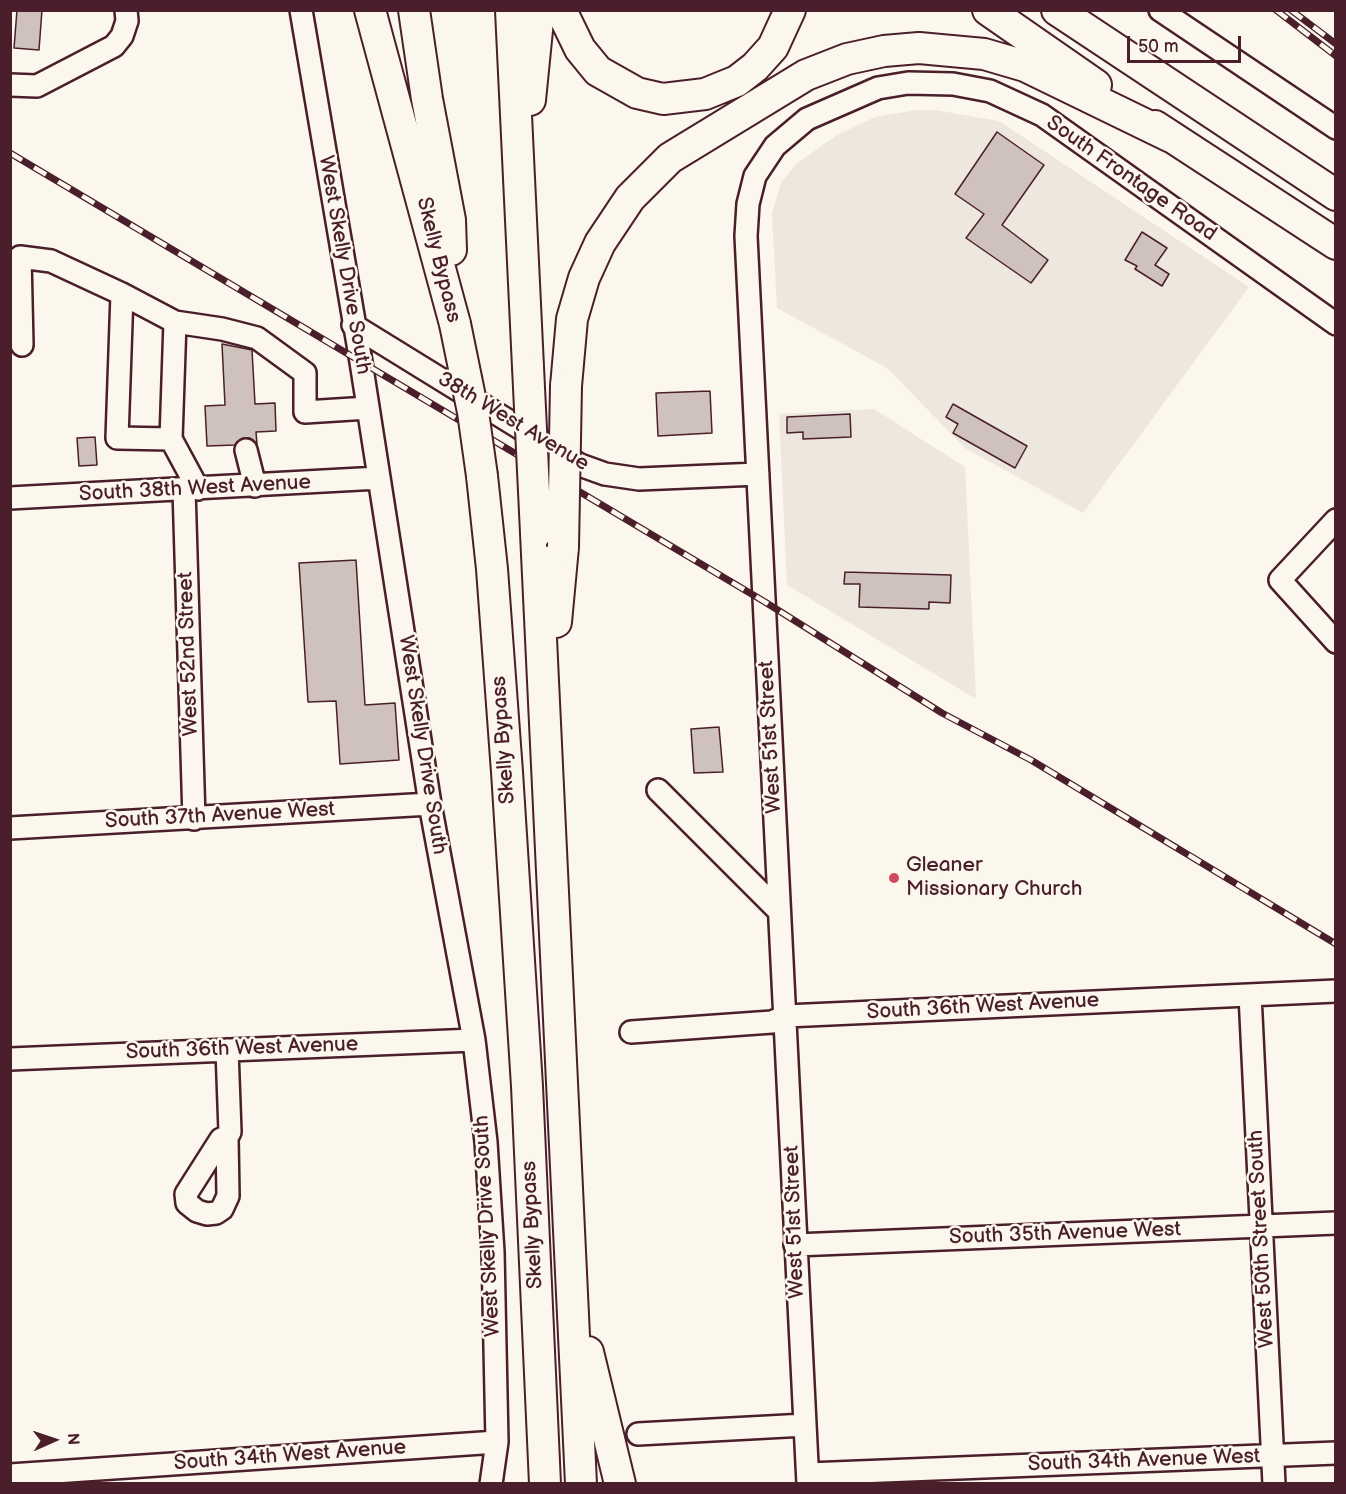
<!DOCTYPE html>
<style>
body{margin:0}
#map{position:relative;width:1346px;height:1494px;overflow:hidden;background:#fbf7ec;font-family:"Balsamiq Sans",sans-serif}
canvas{display:block}
.frame{position:absolute;inset:0;border:12px solid #4a1f2b;pointer-events:none}
.north{position:absolute;left:24px;top:1410px;width:60px;height:60px;-webkit-text-stroke:4px #fbf7ec;paint-order:stroke;rotate:87deg;font-size:16px;font-weight:700;line-height:24px;text-align:center;color:#4a1f2b}
.north::after{content:'';display:block;margin:auto;width:21px;height:27px;background:#4a1f2b;clip-path:polygon(50% 0,100% 100%,50% 72%,0 100%)}
.scale{position:absolute;left:1127px;top:36px;width:114px;height:27px;box-sizing:border-box;border:3px solid #4a1f2b;border-top:0;padding-left:8px;font-size:18px;line-height:21px;white-space:nowrap;color:#4a1f2b;-webkit-text-stroke:4px #fbf7ec;paint-order:stroke}
</style>
<div id="map">
<canvas width="1346" height="1494"></canvas>
<div class="frame"></div>
<div class="north">N</div>
<div class="scale">50 m</div>
</div>
<script>
const ctx = document.querySelector('canvas').getContext('2d');
ctx.lineJoin = 'round';
function paint(path, color) {
  ctx.fillStyle = color;
  ctx.fill(path, 'evenodd');
}
function toPath(rows) {
  const path = new Path2D();
  for (const r of rows) {
    path.moveTo(r[0], r[1]);
    for (let i = 2; i < r.length; i += 2) path.lineTo(r[i], r[i + 1]);
  }
  return path;
}
function strokePath(path, color, width, dash) {
  ctx.strokeStyle = color;
  ctx.lineWidth = width;
  ctx.lineCap = dash ? 'butt' : 'round';
  ctx.setLineDash(dash || []);
  ctx.stroke(path);
}
function write(font, color, halo, rows, align = 'center') {
  ctx.font = font + ' "Balsamiq Sans",sans-serif';
  ctx.lineWidth = 5;
  ctx.setLineDash([]);
  ctx.textBaseline = 'middle';
  ctx.strokeStyle = halo;
  ctx.fillStyle = color;
  for (const [text, x, y, turn = 0] of rows) {
    ctx.save();
    ctx.translate(x, y);
    ctx.rotate((+turn || 0) * Math.PI / 180);
    ctx.textAlign = isNaN(turn) ? turn : align;
    if (halo) ctx.strokeText(text, 0, 0);
    ctx.fillText(text, 0, 0);
    ctx.restore();
  }
}
paint(toPath([
 [917,110,935,110,999,121,1249,287,1083,513,965,448,887,368,777,308,772,214,781,183,796,164,837,135,875,117],
 [874,409,965,467,976,699,787,585,779,414]
]), '#eee7de');
const building = toPath([
 [17,10,42,10,39,50,14,48,17,10],
 [997,132,1044,165,1002,225,1048,260,1031,283,966,238,984,214,955,194,997,132],
 [1142,232,1167,248,1155,265,1169,274,1162,286,1135,269,1137,266,1125,260,1142,232],
 [222,344,252,350,255,404,275,403,276,431,256,432,257,444,250,438,243,438,235,445,207,446,205,406,225,405,222,344],
 [710,391,712,433,658,436,656,393,710,391],
 [953,404,1027,446,1015,468,953,433,958,424,946,417,953,404],
 [850,414,851,437,803,439,803,432,787,433,787,417,850,414],
 [95,437,97,465,79,466,77,438,95,437],
 [356,560,365,705,395,703,399,760,340,764,336,701,308,702,299,563,356,560],
 [845,572,951,575,950,603,929,602,929,609,859,607,860,584,844,584,845,572],
 [719,727,723,772,694,773,691,729,719,727]
]);
paint(building, '#cfc2bc');
strokePath(building, '#4a1f2b', 1.5);
const minor = toPath([
 [301,10,361,362,430,804,474,1040,486,1142,493,1252,497,1442,491,1484],
 [1160,10,1336,128],
 [10,85,37,86,114,46,122,36,127,21,126,10],
 [122,294,117,438,171,439,175,322],
 [353,325,580,465,605,474,639,479,758,474],
 [22,345,20,257,51,261,122,294,175,322,222,329,257,338,305,373,305,412,368,408],
 [171,439,198,489],
 [246,450,255,486],
 [184,489,194,819],
 [10,498,379,478],
 [1336,520,1280,580,1336,642],
 [658,790,778,910],
 [10,828,430,804],
 [1250,995,1274,1484],
 [631,1032,772,1022,786,1016,1336,991],
 [10,1059,474,1040],
 [227,1137,221,1139,186,1194,187,1203,197,1211,207,1214,216,1213,222,1209,228,1196,227,1137,230,1132,227,1050],
 [795,1245,1336,1223],
 [638,1434,805,1425],
 [808,1474,1336,1453],
 [10,1475,497,1442],
 [808,1484,746,236,748,204,755,176,775,146,807,119,878,88,908,83,953,84,990,91,1042,115,1336,324]
]);
const highway = toPath([
 [370,10,455,324],
 [414,10,427,99,450,220,451,250],
 [511,10,528,367],
 [561,10,580,49,598,71,637,93,663,99,705,94,737,81,755,67,773,47,790,10],
 [988,10,1096,85],
 [1057,10,1336,195],
 [530,100,539,10],
 [1155,126,1336,244],
 [566,386,572,319,584,278,600,243,630,198,670,158,806,75,847,59,884,51,919,48,984,54,1025,66,1171,137],
 [482,476,492,569,507,772,527,1086,545,1484],
 [536,533,581,1484],
 [556,622,563,547],
 [588,1352,620,1484]
]);
strokePath(minor, '#4a1f2b', 26);
strokePath(highway, '#4a1f2b', 34);
strokePath(minor, '#fbf7ec', 21);
strokePath(highway, '#fbf7ec', 30);
const rail = toPath([
 [1276,10,1336,56],
 [1291,10,1336,44],
 [10,153,765,602,942,713,1031,760,1336,944]
]);
strokePath(rail, '#4a1f2b', 7);
strokePath(rail, '#fbf7ec', 4.5, [14]);
const highwayBridge = toPath([
 [455,324,473,412,482,476],
 [528,367,536,533],
 [563,547,566,386]
]);
strokePath(highwayBridge, '#4a1f2b', 34, []);
strokePath(highwayBridge, '#fbf7ec', 30);
for (const [x, y, r, color] of [
 [894,878,6,"#d1495b"]
]) {
  const dot = new Path2D();
  dot.arc(x, y, r, 0, 2 * Math.PI);
  ctx.fillStyle = color;
  ctx.fill(dot);
  strokePath(dot, '#fbf7ec', 2);
}
write('21px', '#4a1f2b', '#fbf7ec', [
 ["South Frontage Road",1131,179,35],
 ["Skelly Bypass",438,260,76],
 ["West Skelly Drive South",344,265,80],
 ["38th West Avenue",513,422,31],
 ["South 38th West Avenue",195,489,-3],
 ["West 52nd Street",189,654,-92],
 ["West 51st Street",771,737,-93],
 ["Skelly Bypass",504,740,-94],
 ["West Skelly Drive South",422,745,81],
 ["South 37th Avenue West",220,816,-3],
 ["South 36th West Avenue",983,1007,-3],
 ["South 36th West Avenue",242,1049,-2],
 ["West 51st Street",795,1222,-92],
 ["Skelly Bypass",533,1225,-93],
 ["West Skelly Drive South",488,1226,-93],
 ["South 35th Avenue West",1065,1234,-2],
 ["West 50th Street South",1262,1239,-93],
 ["South 34th West Avenue",290,1456,-4],
 ["South 34th Avenue West",1144,1461,-2]
]);
write('21px', '#4a1f2b', '#fbf7ec', [
 ["Gleaner",906,866],
 ["Missionary Church",906,890]
], 'left');
</script>
